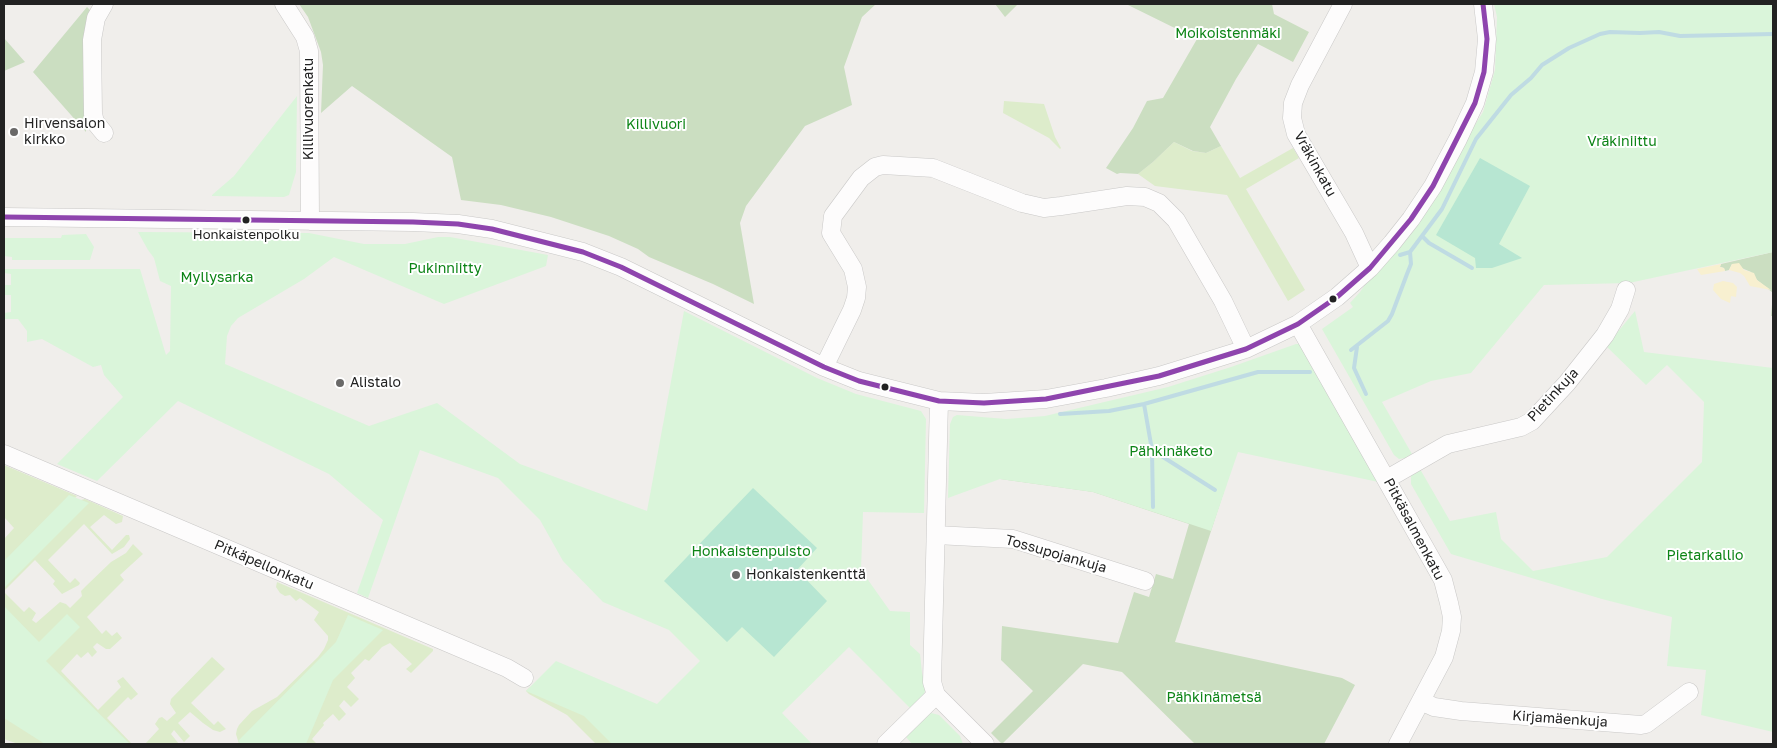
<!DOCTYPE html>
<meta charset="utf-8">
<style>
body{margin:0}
#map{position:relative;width:1777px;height:748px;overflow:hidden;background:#f0eeeb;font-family:"Golos Text",sans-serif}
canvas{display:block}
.frame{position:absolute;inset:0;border:5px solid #222;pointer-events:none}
</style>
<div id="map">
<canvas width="1777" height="748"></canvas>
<div class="frame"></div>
</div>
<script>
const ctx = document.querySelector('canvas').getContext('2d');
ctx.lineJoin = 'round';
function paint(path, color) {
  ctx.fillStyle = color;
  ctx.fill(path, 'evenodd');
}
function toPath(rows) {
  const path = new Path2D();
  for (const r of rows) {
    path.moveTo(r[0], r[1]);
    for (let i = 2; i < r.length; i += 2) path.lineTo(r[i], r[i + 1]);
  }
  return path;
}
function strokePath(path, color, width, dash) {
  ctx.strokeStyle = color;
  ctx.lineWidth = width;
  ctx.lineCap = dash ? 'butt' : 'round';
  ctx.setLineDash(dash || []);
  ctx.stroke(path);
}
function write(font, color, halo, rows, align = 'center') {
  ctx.font = font + ' "Golos Text",sans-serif';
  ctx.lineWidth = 4;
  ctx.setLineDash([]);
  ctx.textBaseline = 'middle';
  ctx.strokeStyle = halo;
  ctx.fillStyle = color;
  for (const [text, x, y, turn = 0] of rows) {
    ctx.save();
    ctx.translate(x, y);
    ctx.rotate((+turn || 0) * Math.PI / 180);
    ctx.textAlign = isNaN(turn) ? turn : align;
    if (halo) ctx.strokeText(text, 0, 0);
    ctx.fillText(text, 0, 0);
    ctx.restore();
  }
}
paint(toPath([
 [1004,101,1044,104,1055,137,1061,148,1060,149,1049,138,1003,113],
 [1174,142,1192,151,1206,153,1221,146,1240,178,1293,148,1299,158,1246,189,1305,290,1288,301,1227,195,1155,186,1138,174,1153,162],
 [4,465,77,496,4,570,5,554,4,539,14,528,4,517],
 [85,499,123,516,122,522,116,524,104,515,90,527,112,550,126,535,129,535,130,539,124,547,112,554,84,524,48,560,70,583,75,578,80,583,79,585,62,594,53,584,55,581,35,560,4,591,4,579,81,500],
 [133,544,143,554,120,575,124,580,87,617,102,634,106,630,112,636,117,632,122,638,110,649,106,649,97,643,93,647,97,652,92,657,88,652,81,658,77,654,61,671,98,710,121,687,117,681,123,677,138,694,131,700,128,697,107,718,132,744,18,744,4,739,4,592,24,612,29,607,36,613,32,620,36,623,60,602,66,604,70,608,82,596,81,591,86,586,111,562,126,553],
 [277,582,433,649,433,651,411,673,406,669,412,664,390,643,382,647,369,661,365,659,351,673,355,678,347,687,359,699,351,707,344,700,339,706,346,714,339,721,333,714,323,723,324,725,312,739,317,744,239,744,236,734,237,729,239,725,252,711,277,697,318,657,324,649,328,640,328,636,314,620,319,612,300,598,296,601,290,595,285,596,280,593,276,587],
 [212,657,225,669,191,703,214,725,218,721,226,729,220,732,213,730,203,723,190,712,178,723,190,736,184,742,174,730,171,734,179,744,145,744,159,729,155,724,159,718,162,717,167,721,176,713,170,704,171,699],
 [530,687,647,744,596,744,567,715,529,694,526,691]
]), '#ddeccb');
paint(toPath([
 [299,4,876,4,862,17,844,67,852,105,805,126,746,206,740,223,754,304,713,284,649,257,638,249,609,236,551,217,501,205,461,200,452,157,352,86,321,113,323,65,321,52,308,17],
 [995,4,1018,4,1005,17],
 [1126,4,1272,4,1274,14,1309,32,1293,62,1258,44,1236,79,1210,127,1221,146,1206,153,1193,151,1174,142,1153,162,1138,174,1120,173,1117,174,1106,168,1133,128,1147,101,1163,98,1197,39],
 [87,7,92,12,86,43,86,132,33,72],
 [4,38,25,62,4,71],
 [1773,252,1773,316,1771,316,1773,293,1757,280,1751,272,1732,264,1729,270,1725,271,1724,268,1720,267,1721,264],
 [1000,479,1226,485,1175,642,1342,678,1355,685,1324,744,1195,744,1122,672,1083,664,1002,744,991,733,1033,691,1001,660,1002,626,1118,643,1134,592,1149,597,1156,574,1173,579,1189,524,1093,492]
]), '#cbdec1');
paint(toPath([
 [1739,263,1744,270,1754,273,1757,280,1771,290,1750,286,1744,276,1740,273,1729,270,1732,264],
 [1721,264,1720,267,1724,268,1725,271,1701,275,1697,269],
 [1723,281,1733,283,1737,287,1736,297,1731,296,1730,303,1721,299,1713,290,1714,284]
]), '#f8f0d0');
paint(toPath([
 [1494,4,1773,4,1773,252,1629,283,1544,285,1471,373,1431,381,1382,402,1412,454,1405,458,1399,459,1394,455,1322,329,1353,307,1350,303,1360,292,1461,147,1483,112,1495,70,1497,17],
 [297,96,296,172,289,195,284,197,212,196,212,195,234,176],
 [138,232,309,233,364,244,405,244,438,237,450,237,548,255,546,266,444,304,334,257,304,279,238,318,231,326,227,336,225,364,369,426,437,403,520,464,647,511,684,311,817,378,856,394,921,411,926,419,924,513,863,512,861,570,890,611,910,612,910,645,920,654,922,673,926,688,924,694,910,708,849,647,782,713,812,744,612,744,584,716,526,691,556,661,657,704,700,661,669,630,603,602,563,561,540,520,498,478,420,450,368,598,357,593,383,520,329,474,178,401,97,481,57,464,123,397,104,375,101,365,93,367,42,339,27,342,27,331,18,319,4,319,4,313,11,312,11,295,4,295,4,285,11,285,11,274,4,273,4,269,140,269,166,355,170,351,171,286,160,281,154,258,148,250],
 [86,234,94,247,90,260,12,260,12,257,4,256,5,238,61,238,62,235],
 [1635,311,1644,352,1773,368,1773,732,1701,715,1706,670,1667,666,1672,617,1602,599,1451,554,1411,484,1411,475,1420,469,1450,521,1496,512,1501,539,1533,571,1607,557,1702,462,1704,402,1667,365,1646,385,1606,346],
 [1296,344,1300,344,1383,483,1238,452,1211,531,1093,492,1000,479,948,498,950,424,953,417,957,415,1006,419,1045,416,1168,387,1231,367],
 [69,495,89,503,4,588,4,561],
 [4,606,39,642,67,614,80,627,46,661,130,744,45,744,4,718],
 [348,615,383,630,333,680,306,744,241,744,238,741,336,642],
 [931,713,939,715,960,736,963,744,912,744,906,737]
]), '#daf5da');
paint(toPath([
 [1480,158,1530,186,1499,244,1522,258,1492,268,1476,268,1475,258,1436,235],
 [753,488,817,548,797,570,827,601,774,657,742,627,727,642,664,581]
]), '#b7e6d2');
strokePath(toPath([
 [1422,236,1429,243,1472,268],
 [1400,255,1410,252],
 [1357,347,1354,368,1366,394],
 [1351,350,1388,321,1392,314,1407,274,1411,264,1410,252,1442,209,1476,139,1511,95,1531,78,1542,65,1569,48,1600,34,1610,32,1640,33,1659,32,1680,36,1773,34],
 [1144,404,1152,450,1153,507],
 [1060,414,1109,411,1144,404,1258,372,1310,372],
 [1152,450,1215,490]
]), '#bfdbe3', 4);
const minor = toPath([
 [104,4,96,18,92,40,93,114,95,122,104,133],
 [284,4,305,37,309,51,310,221],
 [1343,4,1300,85,1293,103,1292,118,1296,134,1354,233,1370,268],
 [4,217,413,222,458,224,492,229,583,252,621,267,824,367,859,381,939,401,984,403,1046,399,1106,388,1159,376,1246,349,1298,324,1337,297,1370,268,1392,243,1411,219,1433,186,1458,139,1475,103,1484,72,1487,39,1483,4],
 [1298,324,1434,564,1443,580,1449,603,1452,617,1451,631,1444,657,1398,744],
 [824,367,852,310,856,298,857,287,853,269,831,233,833,216,861,178,875,167,883,165,933,168,1022,203,1044,208,1061,206,1127,196,1145,197,1159,203,1176,220,1223,301,1246,349],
 [939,401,932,682,936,695,985,744],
 [4,454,507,668,524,678],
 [1387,479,1448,444,1521,427,1532,421,1567,383,1605,335,1620,309,1626,290],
 [936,535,1013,539,1145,581],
 [1421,701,1434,707,1461,711,1641,725,1646,724,1689,692],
 [886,744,936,695]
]);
strokePath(minor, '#c9c8c7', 19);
strokePath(minor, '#fdfcfc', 18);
strokePath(toPath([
 [4,217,413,222,458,224,492,229,583,252,621,267,824,367,859,381,939,401,984,403,1046,399,1159,376,1246,349,1298,324,1337,297,1370,268,1411,219,1433,186,1475,103,1484,72,1487,39,1483,4]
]), '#8e44ad', 5);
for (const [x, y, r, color] of [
 [14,132,5,"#6a6968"],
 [246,220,4.5,"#222"],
 [1333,299,4.5,"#222"],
 [340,383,5,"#6a6968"],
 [885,387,4.5,"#222"],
 [736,575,5,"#6a6968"]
]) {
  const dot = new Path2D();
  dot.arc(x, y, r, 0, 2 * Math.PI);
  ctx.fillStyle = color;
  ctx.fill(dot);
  strokePath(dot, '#fff', 2);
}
write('13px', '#222', '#fff', [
 ["Honkaistenpolku",246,235]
]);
write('14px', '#0c8416', '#fff', [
 ["Moikoistenmäki",1228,34],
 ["Killivuori",656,125],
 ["Vräkiniittu",1622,142],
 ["Pukinniitty",445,269],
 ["Myllysarka",217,278],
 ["Pähkinäketo",1171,452],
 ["Honkaistenpuisto",751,552],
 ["Pietarkallio",1705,556],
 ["Pähkinämetsä",1214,698]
]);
write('14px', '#222', '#fff', [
 ["Killivuorenkatu",309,109,-90],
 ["Vräkinkatu",1315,164,61],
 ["Pietinkuja",1553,395,-47],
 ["Pitkäsalmenkatu",1414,529,62],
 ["Tossupojankuja",1056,554,16],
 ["Pitkäpellonkatu",264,565,23],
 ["Kirjamäenkuja",1560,719,4]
]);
write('14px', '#222', '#fff', [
 ["Hirvensalon",24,124],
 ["kirkko",24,140],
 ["Alistalo",350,383],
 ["Honkaistenkenttä",746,575]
], 'left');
</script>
